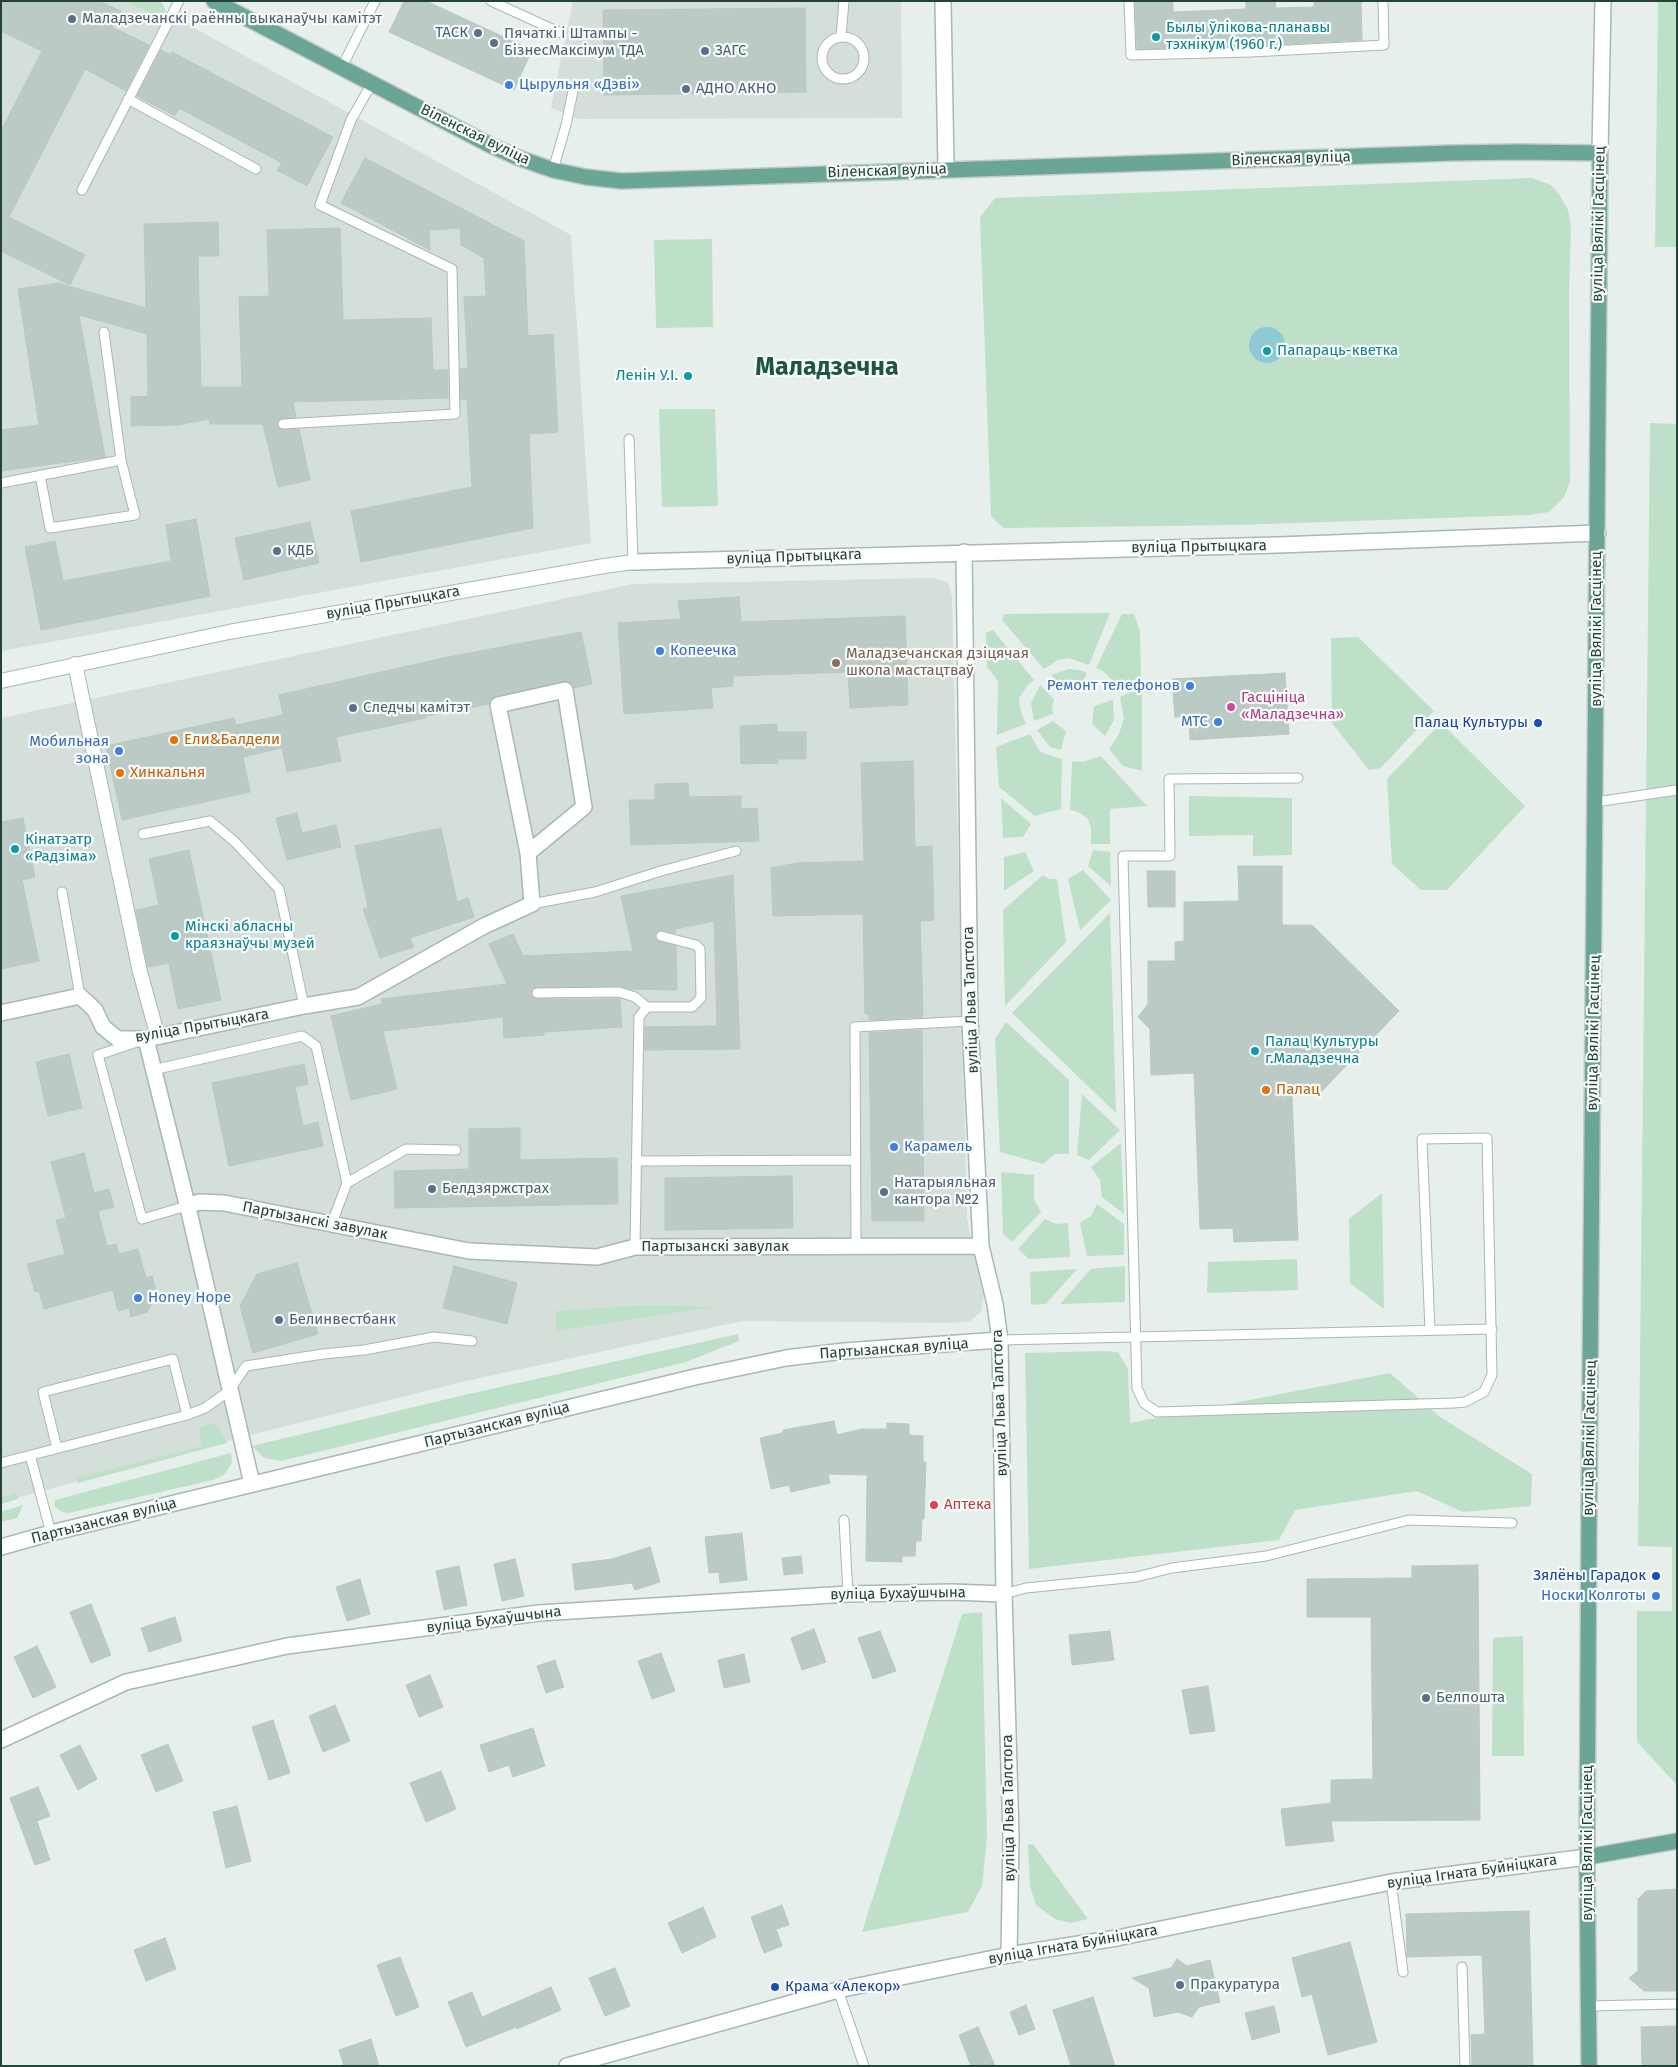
<!DOCTYPE html>
<meta charset="utf-8">
<style>
body{margin:0}
#map{position:relative;width:1678px;height:2067px;overflow:hidden;background:#e6efeb;font-family:"Fira Sans",sans-serif}
canvas{display:block}
.frame{position:absolute;inset:0;border:2px solid #24423a;pointer-events:none}
</style>
<div id="map">
<canvas width="1678" height="2067"></canvas>
<div class="frame"></div>
</div>
<script>
const ctx = document.querySelector('canvas').getContext('2d');
ctx.lineJoin = 'round';
function paint(path, color) {
  ctx.fillStyle = color;
  ctx.fill(path, 'evenodd');
}
function toPath(rows) {
  const path = new Path2D();
  for (const r of rows) {
    if (r.length === 3) {
      path.moveTo(r[0] + r[2], r[1]);
      path.arc(r[0], r[1], r[2], 0, 2 * Math.PI);
      continue;
    }
    path.moveTo(r[0], r[1]);
    for (let i = 2; i < r.length; i += 2) path.lineTo(r[i], r[i + 1]);
  }
  return path;
}
function strokePath(path, color, width, dash) {
  ctx.strokeStyle = color;
  ctx.lineWidth = width;
  ctx.lineCap = dash ? 'butt' : 'round';
  ctx.setLineDash(dash || []);
  ctx.stroke(path);
}
function write(font, color, halo, rows, align = 'center') {
  ctx.font = font + ' "Fira Sans",sans-serif';
  ctx.lineWidth = 4.5;
  ctx.setLineDash([]);
  ctx.textBaseline = 'middle';
  ctx.strokeStyle = halo;
  ctx.fillStyle = color;
  for (const [text, x, y, turn = 0] of rows) {
    ctx.save();
    ctx.translate(x, y);
    ctx.rotate((+turn || 0) * Math.PI / 180);
    ctx.textAlign = isNaN(turn) ? turn : align;
    if (halo) ctx.strokeText(text, 0, 0);
    ctx.fillText(text, 0, 0);
    ctx.restore();
  }
}
paint(toPath([
 [1,1,145,1,571,235,591,543,1,651],
 [573,1,901,1,902,118,578,119,551,108],
 [932,578,948,582,952,597,967,1218,974,1255,985,1288,981,1312,970,1321,949,1323,742,1321,462,1382,231,1440,1,1502,1,718,633,584]
]), '#d4dfda');
paint(toPath([
 [132,1,161,1,166,11,165,20,131,4],
 [1658,1,1677,1,1677,247,1655,247],
 [1532,178,1551,185,1559,194,1568,210,1571,226,1569,294,1570,482,1564,497,1549,512,1529,515,1237,525,1003,528,991,516,980,217,995,198],
 [712,239,713,327,656,328,654,240],
 [659,409,715,409,718,506,662,507],
 [1650,423,1677,424,1677,1785,1637,1742,1637,1611,1672,1611,1672,1547,1638,1546],
 [1110,613,1089,665,1069,658,1058,660,1044,669,1002,620,1004,614],
 [1122,614,1134,614,1140,631,1141,677,1116,687,1110,678,1103,671,1096,668],
 [993,630,1034,680,1027,686,1019,698,1021,712,1026,724,997,735,998,681,987,667,986,633],
 [1358,637,1434,711,1381,768,1369,770,1332,723,1331,638],
 [1069,669,1079,670,1087,673,1079,689,1063,689,1051,675],
 [1040,685,1054,699,1052,706,1053,714,1034,721,1031,703],
 [1142,688,1142,771,1123,766,1109,749,1119,734,1124,718,1120,697],
 [1113,700,1114,720,1105,736,1092,724,1094,706],
 [1053,721,1066,731,1061,750,1050,747,1037,730],
 [1441,723,1525,806,1447,890,1421,890,1392,864,1387,779],
 [1030,734,1040,752,1062,759,1061,809,1035,816,999,787,996,747],
 [1101,756,1147,806,1110,809,1110,844,1091,844,1091,829,1088,819,1078,812,1070,810,1072,761,1083,762],
 [1189,796,1292,798,1292,855,1253,856,1253,835,1189,836],
 [1001,798,1031,824,1023,837,1003,838],
 [1093,850,1110,852,1111,886,1088,866],
 [1025,852,1034,871,1004,891,1004,857],
 [1083,870,1111,900,1080,930,1068,879],
 [1043,875,1049,879,1057,879,1066,942,1005,1006,1003,910],
 [1110,913,1116,1113,1012,1013],
 [1006,1022,1069,1080,1069,1154,1055,1154,1043,1164,1000,1152,995,1039],
 [1082,1094,1120,1130,1089,1160,1077,1155],
 [1121,1143,1124,1214,1102,1197,1100,1180,1091,1167],
 [1001,1172,1034,1175,1034,1199,1041,1212,1012,1242,1003,1234],
 [1382,1193,1384,1309,1350,1283,1349,1219],
 [1097,1204,1124,1224,1124,1255,1087,1256,1080,1223,1091,1216],
 [1045,1219,1056,1224,1068,1223,1070,1257,1029,1259,1018,1249],
 [1297,1259,1298,1290,1207,1293,1208,1262],
 [1125,1266,1125,1302,1060,1304,1091,1269],
 [1077,1269,1046,1304,1031,1305,1030,1272],
 [648,1305,713,1307,556,1331,556,1311],
 [738,1334,739,1341,686,1362,281,1461,264,1458,252,1446,464,1395],
 [1104,1351,1118,1352,1128,1369,1130,1423,1390,1373,1440,1417,1532,1474,1531,1506,1463,1512,1417,1491,1295,1510,1279,1540,1029,1569,1025,1353],
 [212,1423,218,1426,227,1443,78,1483,76,1478,202,1446,199,1428],
 [231,1453,232,1463,224,1475,213,1480,69,1513,62,1512,54,1506,55,1500],
 [17,1493,18,1499,1,1504,1,1498],
 [23,1505,17,1518,1,1522,1,1512],
 [982,1612,987,1838,982,1886,968,1912,862,1932,962,1614],
 [1523,1636,1524,1756,1492,1756,1493,1638],
 [1033,1844,1088,1919,1070,1923,1055,1919,1036,1905,1030,1886,1028,1845]
]), '#bfe0c8');
paint(toPath([
 [1267,345,18]
]), '#8ec9d4');
const building = toPath([
 [1,1,99,1,121,11,112,27,149,45,126,91,85,69,9,217,85,255,70,285,1,251,1,131,42,51,1,31,1,1],
 [404,1,426,1,532,50,514,90,389,32,404,1],
 [1135,1,1173,1,1173,12,1246,9,1246,1,1275,1,1276,8,1314,7,1314,1,1361,1,1362,40,1251,46,1137,49,1135,1],
 [805,8,806,92,604,95,603,10,805,8],
 [161,50,171,55,172,52,333,137,307,186,277,170,282,163,179,108,175,116,137,96,161,50],
 [365,158,524,241,528,336,553,334,558,432,529,434,533,528,361,562,351,511,472,487,467,399,461,400,460,369,468,368,464,297,486,296,484,258,461,245,460,228,429,230,430,250,341,203,365,158],
 [218,222,219,256,198,256,201,387,242,387,239,297,269,296,267,230,340,228,343,320,431,318,433,370,448,370,448,398,293,402,296,417,280,419,277,425,281,430,299,429,310,480,278,487,263,424,210,424,209,419,178,425,131,426,131,397,148,396,147,334,79,315,105,457,1,471,1,430,39,425,18,289,58,283,146,308,144,224,218,222],
 [196,519,210,596,41,630,25,547,55,541,63,581,171,561,166,525,196,519],
 [310,522,319,563,244,580,235,538,310,522],
 [739,597,741,622,905,616,908,705,850,708,848,672,733,676,733,686,711,688,713,708,624,714,618,623,681,619,678,601,739,597],
 [581,632,592,684,574,688,568,681,563,681,496,696,491,698,489,704,426,716,426,718,336,737,341,761,287,772,282,748,243,757,250,792,122,820,106,746,234,718,236,725,283,715,279,695,448,657,581,632],
 [1285,673,1289,734,1190,740,1189,716,1175,717,1172,679,1285,673],
 [777,724,777,732,806,732,806,759,778,759,778,763,741,764,740,726,777,724],
 [913,761,915,847,932,846,934,920,920,921,923,1012,922,1017,869,1020,869,1014,865,1014,863,914,773,916,771,868,797,863,864,861,861,763,913,761],
 [688,783,689,797,741,796,741,809,757,808,759,841,631,845,629,800,655,800,655,784,688,783],
 [297,813,302,833,336,825,341,847,287,860,276,818,297,813],
 [23,818,35,877,22,880,39,961,1,969,1,822,23,818],
 [441,828,457,902,468,898,474,917,410,938,414,947,380,958,363,909,368,907,355,846,441,828],
 [189,850,221,1000,178,1009,169,963,148,967,136,910,159,905,149,859,189,850],
 [1238,866,1282,866,1282,925,1312,925,1399,1011,1319,1094,1292,1095,1298,1240,1234,1242,1233,1228,1200,1229,1194,1073,1151,1075,1150,1029,1138,1017,1148,1004,1148,961,1175,961,1175,942,1184,941,1184,902,1239,901,1238,866],
 [1147,871,1175,871,1175,907,1148,907,1147,871],
 [733,875,740,1049,645,1050,645,1027,717,1026,714,921,675,929,676,933,660,930,655,934,657,941,676,946,677,990,631,989,619,986,537,987,531,990,532,997,537,999,620,999,622,1027,544,1032,544,1035,504,1038,503,1017,383,1031,397,1089,351,1100,331,1016,382,1004,381,999,507,984,489,944,513,934,523,956,633,951,621,896,733,875],
 [922,1030,924,1221,872,1221,869,1033,922,1030],
 [69,1054,82,1108,48,1116,36,1062,69,1054],
 [304,1064,308,1084,295,1087,303,1126,318,1122,323,1146,229,1166,212,1083,304,1064],
 [520,1128,520,1160,617,1158,618,1204,395,1208,394,1171,469,1169,469,1129,520,1128],
 [84,1153,94,1193,109,1189,114,1207,98,1211,107,1246,116,1244,119,1254,138,1249,146,1278,152,1276,157,1294,147,1312,131,1317,129,1308,118,1311,113,1290,44,1309,39,1291,35,1292,27,1264,65,1254,56,1220,66,1218,51,1162,84,1153],
 [792,1176,793,1228,665,1230,665,1178,792,1176],
 [297,1263,318,1334,253,1353,240,1306,257,1274,297,1263],
 [454,1266,517,1283,507,1324,443,1308,454,1266],
 [834,1421,837,1435,862,1429,887,1429,887,1423,909,1424,909,1435,923,1436,923,1462,926,1462,924,1519,922,1519,921,1541,916,1541,915,1556,902,1556,902,1562,866,1561,867,1475,828,1474,830,1483,791,1492,789,1485,771,1489,760,1438,783,1433,783,1430,834,1421],
 [742,1533,747,1580,720,1583,719,1572,709,1573,705,1537,742,1533],
 [650,1547,660,1582,635,1590,632,1583,575,1590,572,1564,612,1559,650,1547],
 [801,1556,803,1573,784,1575,782,1558,801,1556],
 [515,1559,524,1596,502,1601,494,1564,515,1559],
 [1478,1565,1480,1820,1331,1821,1334,1841,1286,1846,1281,1809,1331,1803,1331,1780,1373,1779,1371,1617,1307,1617,1307,1579,1412,1578,1412,1566,1478,1565],
 [459,1566,467,1605,444,1610,436,1571,459,1566],
 [360,1579,370,1614,347,1621,336,1587,360,1579],
 [91,1604,111,1655,91,1663,70,1612,91,1604],
 [175,1617,182,1641,149,1652,141,1628,175,1617],
 [814,1629,826,1662,802,1670,791,1638,814,1629],
 [880,1631,896,1671,873,1679,858,1638,880,1631],
 [1110,1631,1114,1660,1072,1665,1069,1635,1110,1631],
 [37,1646,56,1687,33,1698,14,1657,37,1646],
 [661,1653,675,1691,652,1699,638,1661,661,1653],
 [744,1654,750,1682,724,1688,718,1660,744,1654],
 [555,1660,564,1687,546,1693,537,1666,555,1660],
 [430,1675,443,1707,419,1717,406,1685,430,1675],
 [1208,1686,1215,1731,1190,1734,1182,1690,1208,1686],
 [335,1705,350,1741,323,1752,309,1716,335,1705],
 [273,1720,290,1773,269,1780,252,1727,273,1720],
 [533,1728,545,1766,513,1777,509,1765,489,1772,480,1745,533,1728],
 [168,1744,183,1781,156,1792,141,1755,168,1744],
 [80,1745,97,1779,78,1790,60,1755,80,1745],
 [441,1771,456,1809,426,1822,410,1783,441,1771],
 [38,1787,50,1816,37,1821,50,1860,35,1865,10,1798,38,1787],
 [237,1806,251,1861,226,1868,213,1812,237,1806],
 [1677,1889,1677,1991,1644,1991,1629,1978,1638,1971,1638,1899,1646,1891,1677,1889],
 [782,1905,789,1925,776,1929,782,1946,764,1953,751,1917,782,1905],
 [703,1907,716,1937,682,1953,668,1923,703,1907],
 [1529,1911,1533,2066,1472,2066,1471,2035,1485,2034,1482,1955,1407,1957,1406,1914,1529,1911],
 [165,1938,176,1969,146,1981,134,1950,165,1938],
 [1350,1942,1377,2042,1328,2055,1312,1994,1302,1997,1292,1958,1350,1942],
 [400,1957,419,2007,396,2016,377,1965,400,1957],
 [1177,1959,1187,1966,1210,1960,1220,2002,1199,2007,1192,2017,1178,2012,1154,2017,1149,1988,1132,1978,1171,1968,1177,1959],
 [615,1968,630,2006,605,2016,589,1978,615,1968],
 [551,1987,561,2010,517,2029,516,2027,466,2047,448,2002,472,1992,482,2017,551,1987],
 [1093,1997,1115,2066,1071,2066,1053,2010,1093,1997],
 [1026,2005,1035,2029,1019,2035,1010,2012,1026,2005],
 [1274,2006,1280,2032,1252,2040,1245,2013,1274,2006],
 [1677,2026,1677,2066,1642,2066,1641,2027,1677,2026],
 [978,2027,995,2066,971,2066,959,2035,978,2027],
 [371,2039,379,2066,344,2066,339,2050,371,2039]
]);
paint(building, '#bbcac4');
strokePath(building, '#b8c9c2', 1);
const service = toPath([
 [491,1,561,33],
 [1129,1,1131,55,1251,52,1384,45,1383,1],
 [841,37,844,1],
 [843,58,21],
 [342,67,375,1],
 [128,99,256,169],
 [553,170,566,125,573,91],
 [82,190,179,1],
 [283,424,455,414,452,269,320,205,351,120,372,83],
 [629,439,633,562],
 [40,475,50,528,135,515,121,460],
 [1,483,121,460,104,332],
 [1298,778,1169,779,1170,856,1123,856,1137,1388,1144,1403,1157,1412,1454,1403,1465,1402,1484,1392,1492,1375,1487,1138,1422,1139,1430,1330],
 [1596,802,1677,790],
 [143,834,210,821,235,842,279,889,304,1006],
 [62,892,80,996],
 [532,904,595,892,661,871,736,851],
 [537,993,619,992,635,997,647,1007],
 [134,1043,98,1055,142,1219,187,1206],
 [153,1070,302,1036,316,1046,347,1183],
 [636,1161,855,1160],
 [332,1223,347,1183,406,1149,456,1150],
 [856,1246,855,1027,970,1021],
 [635,1247,639,1017,647,1007,692,1007,701,998,700,949,696,945,661,936],
 [1000,1340,1492,1329],
 [57,1448,43,1392,173,1359,187,1415],
 [30,1455,51,1533],
 [1,1463,187,1415,205,1408,229,1391,246,1366,323,1354,364,1350,434,1337,472,1341],
 [844,1520,848,1594],
 [1004,1594,1026,1588,1136,1577,1172,1568,1266,1556,1409,1520,1512,1523],
 [1391,1882,1403,1972],
 [1462,1967,1465,2066],
 [838,1990,864,2066],
 [1588,2006,1677,2004]
]);
const pedestrian = toPath([
 [75,664,140,972,158,1037],
 [1,681,229,632,604,566,633,562]
]);
const minor = toPath([
 [943,1,946,169],
 [964,552,970,1021,981,1246,995,1304,1000,1340,1004,1594,1011,1837,1009,1955],
 [633,562,1278,545,1598,533],
 [1,1013,80,996,95,1010,103,1027,118,1039,146,1039,304,1006,358,997,484,926,532,904,528,853,498,705,565,690,584,807,528,853],
 [146,1039,190,1216,252,1484],
 [187,1206,199,1202,224,1203,469,1251,597,1257,635,1247,981,1246],
 [1,1547,51,1533,695,1377,786,1358,844,1351,1000,1340],
 [1,1740,126,1682,287,1646,539,1613,848,1594,952,1592,1004,1594]
]);
const tertiary = toPath([
 [567,2066,838,1990,1009,1955,1117,1938,1391,1882,1587,1857]
]);
const secondary = toPath([
 [1600,153,1603,1]
]);
const primary = toPath([
 [214,1,492,146,519,158,553,170,586,177,621,181,1452,153,1518,152,1600,153,1589,1509,1587,1857,1589,2066],
 [1587,1857,1677,1841]
]);
strokePath(service, '#a8b8b2', 11);
strokePath(pedestrian, '#a8b8b2', 16);
strokePath(minor, '#a8b8b2', 18);
strokePath(tertiary, '#a8b8b2', 18);
strokePath(secondary, '#a4bbb3', 18);
strokePath(primary, '#c2cac8', 18);
strokePath(service, '#fff', 9);
strokePath(pedestrian, '#fff', 14);
strokePath(minor, '#fff', 15);
strokePath(tertiary, '#fff', 15);
strokePath(secondary, '#fff', 15);
strokePath(primary, '#6aa596', 15);
for (const [x, y, r, color] of [
 [72,19,5,"#5c6f8a"],
 [478,33,5,"#5c6f8a"],
 [1156,37,5,"#0f9aa8"],
 [494,43,5,"#5c6f8a"],
 [705,51,5,"#5c6f8a"],
 [509,85,5,"#3f7fe0"],
 [686,89,5,"#5c6f8a"],
 [1267,351,5,"#0f9aa8"],
 [688,376,5,"#0f9aa8"],
 [277,551,5,"#5c6f8a"],
 [660,651,5,"#3f7fe0"],
 [836,663,5,"#8d6e63"],
 [1190,686,5,"#3f7fe0"],
 [1231,707,5,"#d1479c"],
 [353,708,5,"#5c6f8a"],
 [1218,722,5,"#3f7fe0"],
 [1538,723,5,"#1a4fb4"],
 [174,740,5,"#e8710a"],
 [119,751,5,"#3f7fe0"],
 [120,773,5,"#e8710a"],
 [15,849,5,"#0f9aa8"],
 [175,936,5,"#0f9aa8"],
 [1255,1051,5,"#0f9aa8"],
 [1266,1090,5,"#e8710a"],
 [894,1147,5,"#3f7fe0"],
 [432,1189,5,"#5c6f8a"],
 [884,1192,5,"#5c6f8a"],
 [138,1298,5,"#3f7fe0"],
 [279,1320,5,"#5c6f8a"],
 [934,1505,5,"#e0444e"],
 [1656,1576,5,"#1a4fb4"],
 [1656,1596,5,"#3f7fe0"],
 [1426,1698,5,"#5c6f8a"],
 [1180,1985,5,"#5c6f8a"],
 [775,1987,5,"#1a4fb4"]
]) {
  const dot = new Path2D();
  dot.arc(x, y, r, 0, 2 * Math.PI);
  ctx.fillStyle = color;
  ctx.fill(dot);
  strokePath(dot, '#f7fbf9', 2);
}
write('15px', '#4e5e75', '#f7fbf9', [
 ["Маладзечанскі раённы выканаўчы камітэт",82,19],
 ["ТАСК",468,33,"right"],
 ["Пячаткі і Штампы -",504,34],
 ["БізнесМаксімум ТДА",504,51],
 ["ЗАГС",715,51],
 ["АДНО АКНО",696,89],
 ["КДБ",287,551],
 ["Следчы камітэт",363,708],
 ["Натарыяльная",894,1183],
 ["кантора №2",894,1200],
 ["Белдзяржстрах",442,1189],
 ["Белинвестбанк",289,1320],
 ["Белпошта",1436,1698],
 ["Пракуратура",1190,1985]
], 'left');
write('15px', '#0d838f', '#f7fbf9', [
 ["Былы ўлікова-планавы",1166,28],
 ["тэхнікум (1960 г.)",1166,45],
 ["Папараць-кветка",1277,351],
 ["Ленін У.І.",678,376,"right"],
 ["Кінатэатр",25,840],
 ["«Радзіма»",25,857],
 ["Мінскі абласны",185,927],
 ["краязнаўчы музей",185,944],
 ["Палац Культуры",1265,1042],
 ["г.Маладзечна",1265,1059]
], 'left');
write('15px', '#366cbe', '#f7fbf9', [
 ["Цырульня «Дэві»",519,85],
 ["Копеечка",670,651],
 ["Ремонт телефонов",1180,686,"right"],
 ["МТС",1208,722,"right"],
 ["Мобильная",109,742,"right"],
 ["зона",109,759,"right"],
 ["Карамель",904,1147],
 ["Honey Hope",148,1298],
 ["Носки Колготы",1646,1596,"right"]
], 'left');
write('15px', '#24423a', '#f7fbf9', [
 ["Віленская вуліца",475,135,26],
 ["Віленская вуліца",1291,159,-2],
 ["Віленская вуліца",887,171,-2],
 ["вуліца Вялікі Гасцінец",1599,224,-89],
 ["вуліца Прытыцкага",1199,547,-1],
 ["вуліца Прытыцкага",794,557,-2],
 ["вуліца Прытыцкага",393,603,-10],
 ["вуліца Вялікі Гасцінец",1597,629,-90],
 ["вуліца Льва Талстога",971,1000,-92],
 ["вуліца Прытыцкага",202,1026,-10],
 ["вуліца Вялікі Гасцінец",1594,1033,-89],
 ["Партызанскі завулак",315,1221,11],
 ["Партызанскі завулак",715,1247],
 ["Партызанская вуліца",894,1349,-4],
 ["вуліца Льва Талстога",1000,1403,-92],
 ["Партызанская вуліца",497,1425,-14],
 ["вуліца Вялікі Гасцінец",1590,1438,-89],
 ["Партызанская вуліца",104,1521,-14],
 ["вуліца Бухаўшчына",898,1594,-1],
 ["вуліца Бухаўшчына",494,1620,-7],
 ["вуліца Льва Талстога",1009,1808,-91],
 ["вуліца Вялікі Гасцінец",1588,1843,-90],
 ["вуліца Ігната Буйніцкага",1472,1872,-8],
 ["вуліца Ігната Буйніцкага",1073,1945,-10]
]);
write('15px', '#785e54', '#f7fbf9', [
 ["Маладзечанская дзіцячая",846,654],
 ["школа мастацтваў",846,671]
], 'left');
write('15px', '#b23c85', '#f7fbf9', [
 ["Гасцініца",1241,698],
 ["«Маладзечна»",1241,715]
], 'left');
write('15px', '#164399', '#f7fbf9', [
 ["Палац Культуры",1528,723],
 ["Зялёны Гарадок",1646,1576],
 ["Крама «Алекор»",785,1987,"left"]
], 'right');
write('15px', '#c56008', '#f7fbf9', [
 ["Ели&Балдели",184,740],
 ["Хинкальня",130,773],
 ["Палац",1276,1090]
], 'left');
write('15px', '#be3a42', '#f7fbf9', [
 ["Аптека",944,1505]
], 'left');
write('bold 25px', '#1f5548', '#f7fbf9', [
 ["Маладзечна",827,368]
]);
</script>
